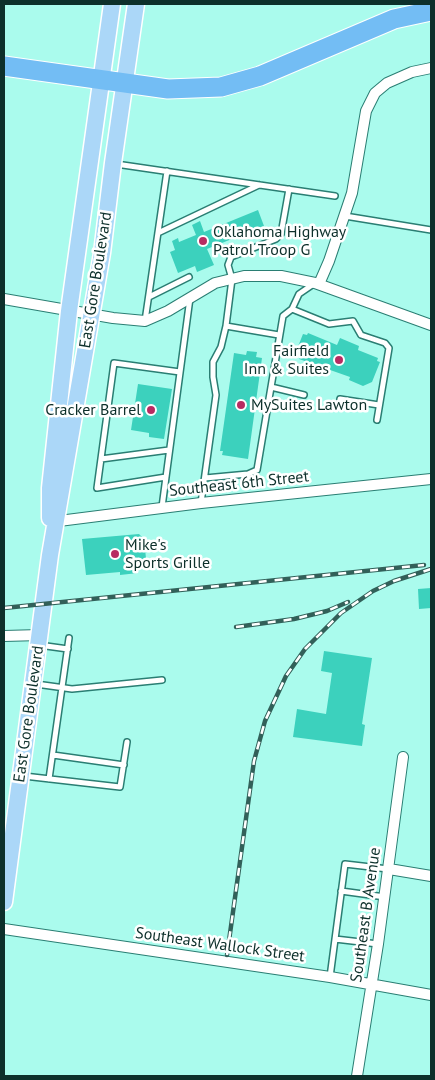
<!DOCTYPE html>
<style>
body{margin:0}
#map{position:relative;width:435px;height:1080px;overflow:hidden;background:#aafbed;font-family:"PT Sans",sans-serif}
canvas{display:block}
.frame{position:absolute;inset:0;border:5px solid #0d302b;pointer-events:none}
</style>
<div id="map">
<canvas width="435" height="1080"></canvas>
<div class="frame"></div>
</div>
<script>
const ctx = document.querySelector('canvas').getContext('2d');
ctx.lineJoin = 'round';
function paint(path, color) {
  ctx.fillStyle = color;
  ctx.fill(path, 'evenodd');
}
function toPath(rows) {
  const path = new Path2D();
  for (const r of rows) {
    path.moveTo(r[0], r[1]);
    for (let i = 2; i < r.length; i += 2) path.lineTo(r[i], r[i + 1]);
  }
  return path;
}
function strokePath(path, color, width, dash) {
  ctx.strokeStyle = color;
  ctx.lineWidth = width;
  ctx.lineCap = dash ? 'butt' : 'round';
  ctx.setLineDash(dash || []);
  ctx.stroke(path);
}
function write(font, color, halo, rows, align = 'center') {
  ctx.font = font + ' "PT Sans",sans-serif';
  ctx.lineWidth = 5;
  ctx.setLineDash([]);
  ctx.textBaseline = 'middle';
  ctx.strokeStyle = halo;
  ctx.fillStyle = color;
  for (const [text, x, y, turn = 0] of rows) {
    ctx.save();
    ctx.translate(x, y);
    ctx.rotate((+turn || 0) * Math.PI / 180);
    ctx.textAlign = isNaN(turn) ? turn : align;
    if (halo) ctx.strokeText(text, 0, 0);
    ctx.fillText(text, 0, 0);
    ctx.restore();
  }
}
paint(toPath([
 [258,210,264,226,207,249,214,265,197,272,195,266,178,273,170,252,175,250,172,241,178,238,179,242,196,235,192,225,200,221,204,232],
 [308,333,337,345,340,338,359,346,358,350,378,358,377,361,380,362,372,382,363,386,349,380,350,377,299,359,300,356,295,354,303,334,307,335],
 [247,351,257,352,256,357,262,358,248,459,222,455,223,451,220,451,234,353,246,355],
 [138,384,172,389,164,439,149,437,149,433,131,430],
 [139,534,144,539,147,568,137,569,138,573,120,575,120,572,86,575,82,539],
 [431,588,431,608,419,609,418,589],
 [324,651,372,658,362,724,365,725,362,746,293,737,297,709,326,714,332,673,321,671]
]), '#3cd1bd');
const lane = toPath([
 [116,164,335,196],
 [345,216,431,230],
 [158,233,259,185],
 [149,297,189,277],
 [292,309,329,324,353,321,361,335,385,343,389,348,377,420],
 [145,321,167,171],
 [226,326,279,335],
 [271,387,304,395],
 [340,399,379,405],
 [101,459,169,450],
 [166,477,97,488,114,363,180,372],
 [205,478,248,474,257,470,283,316,292,309,299,294,315,283],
 [201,503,216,395,213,377,213,362,221,347,226,326,232,279,228,265,231,257,276,239,281,234,289,189],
 [162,507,190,298],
 [39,645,68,649],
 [36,684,72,689,162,680],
 [53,755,124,765],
 [24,776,120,787,127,742],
 [49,779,69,638],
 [341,891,385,897],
 [335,939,378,944],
 [330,977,345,864,388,869]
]);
const street = toPath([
 [319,284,329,261,352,193,366,111,375,93,387,83,412,72,431,68],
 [4,299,113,318,145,321,168,311,215,283,244,276,281,276,315,283,431,325],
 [51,522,201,503,431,479],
 [4,636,40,635],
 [389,869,431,876],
 [4,929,330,977,431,995],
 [357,1076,378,944,403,757]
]);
const primary = toPath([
 [50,518,50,488,69,311,112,4],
 [4,902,50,555,102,253,113,163,136,4]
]);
const highway = toPath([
 [4,66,168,89,221,87,260,76,394,19,431,11]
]);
strokePath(lane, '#2a7e73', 8);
strokePath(street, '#2a7e73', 12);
strokePath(primary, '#fff', 19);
strokePath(highway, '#fff', 21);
strokePath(lane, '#fff', 5);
strokePath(street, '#fff', 10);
strokePath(primary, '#abd7f8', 16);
strokePath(highway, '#73bdf4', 19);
const rail = toPath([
 [4,608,424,565],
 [236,627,294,619,327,611,348,602],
 [227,955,254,761,265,721,286,676,305,649,341,613,373,591,394,581,431,569]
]);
strokePath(rail, '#326059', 4.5);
strokePath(rail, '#fff', 2.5, [8]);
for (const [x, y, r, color] of [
 [203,241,5,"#b72b62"],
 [339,360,5,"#b72b62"],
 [241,405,5,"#b72b62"],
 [151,410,5,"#b72b62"],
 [115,554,5,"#b72b62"]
]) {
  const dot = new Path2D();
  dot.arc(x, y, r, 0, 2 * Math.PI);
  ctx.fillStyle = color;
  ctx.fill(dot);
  strokePath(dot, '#fff', 2);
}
write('16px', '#0d302b', '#fff', [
 ["Oklahoma Highway",213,232],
 ["Patrol Troop G",213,250],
 ["Fairfield",329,351,"right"],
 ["Inn & Suites",329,369,"right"],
 ["MySuites Lawton",251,405],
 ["Cracker Barrel",141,410,"right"],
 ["Mike's",125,545],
 ["Sports Grille",125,563]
], 'left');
write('16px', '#0d302b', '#fff', [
 ["East Gore Boulevard",96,280,-81],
 ["Southeast 6th Street",239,484,-6],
 ["East Gore Boulevard",29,714,-82],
 ["Southeast B Avenue",366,915,-82],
 ["Southeast Wallock Street",220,945,8]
]);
</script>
